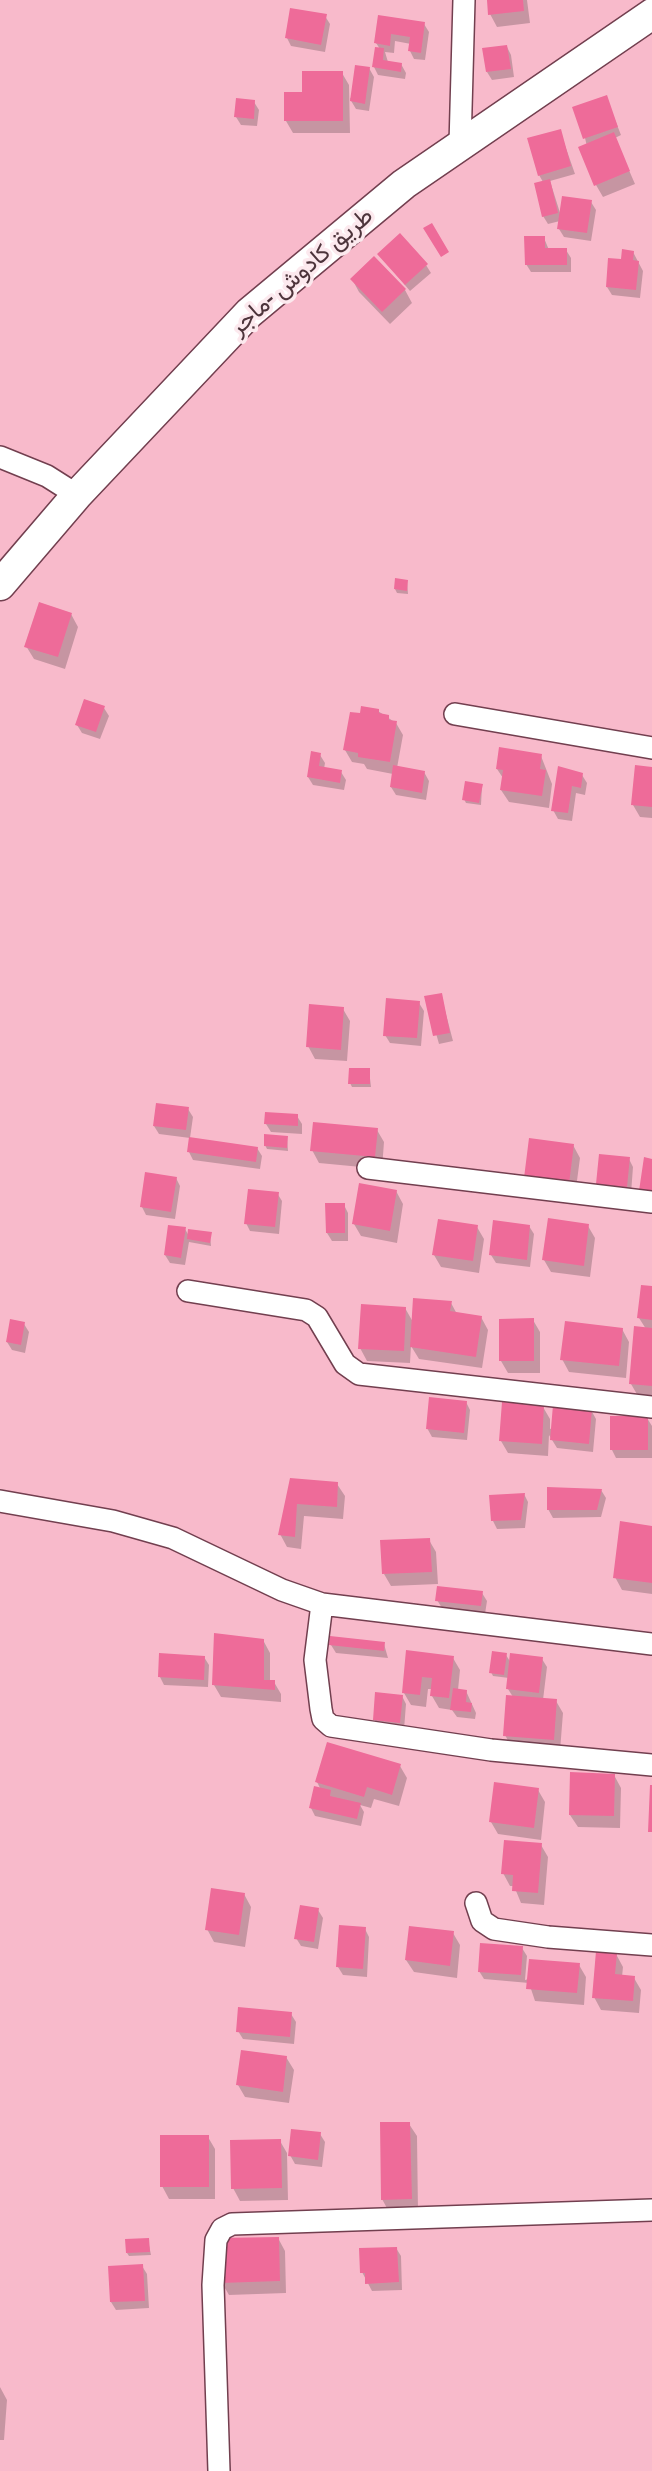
<!DOCTYPE html>
<meta charset="utf-8">
<style>
body{margin:0}
canvas{display:block;background:#f8bacb}
</style>
<canvas width="652" height="2471"></canvas>
<script>
const ctx = document.querySelector('canvas').getContext('2d');
ctx.lineJoin = 'round';
function paint(path, color) {
  ctx.fillStyle = color;
  ctx.fill(path, 'evenodd');
}
function toPath(rows) {
  const path = new Path2D();
  for (const r of rows) {
    path.moveTo(r[0], r[1]);
    for (let i = 2; i < r.length; i += 2) path.lineTo(r[i], r[i + 1]);
  }
  return path;
}
function strokePath(path, color, width, dash) {
  ctx.strokeStyle = color;
  ctx.lineWidth = width;
  ctx.lineCap = dash ? 'butt' : 'round';
  ctx.setLineDash(dash || []);
  ctx.stroke(path);
}
function write(font, color, halo, rows, align = 'center') {
  ctx.font = font + ' "Archivo Narrow",Vazirmatn,sans-serif';
  ctx.lineWidth = 7;
  ctx.setLineDash([]);
  ctx.textBaseline = 'middle';
  ctx.strokeStyle = halo;
  ctx.fillStyle = color;
  for (const [text, x, y, turn = 0] of rows) {
    ctx.save();
    ctx.translate(x, y);
    ctx.rotate((+turn || 0) * Math.PI / 180);
    ctx.textAlign = isNaN(turn) ? turn : align;
    if (halo) ctx.strokeText(text, 0, 0);
    ctx.fillText(text, 0, 0);
    ctx.restore();
  }
}
paint(toPath([
 [496,0,527,0,530,23,497,27,490,14],
 [325,16,330,24,325,52,291,46,287,38],
 [380,17,424,24,429,32,425,60,414,59,410,51,411,44,395,41,394,53,385,52,388,62,401,64,406,73,405,79,378,75,374,67,380,49,376,43],
 [507,47,511,55,514,77,492,80,487,72],
 [369,68,374,77,369,111,356,109,350,99],
 [342,73,349,85,350,133,293,133,286,121,304,94],
 [606,97,621,135,615,138,635,184,603,197,596,185,585,138],
 [254,102,259,110,257,126,241,125,236,117],
 [560,131,575,174,550,181,561,216,591,202,596,210,591,241,564,237,559,229,560,221,548,224,543,216,543,182,539,175],
 [544,238,549,250,566,250,571,258,571,272,531,272,526,264],
 [633,252,643,271,640,298,612,295,607,287,622,261],
 [379,254,426,265,431,273,410,291],
 [374,258,405,290,412,303,390,324,359,292,352,279],
 [407,581,408,594,397,593,395,589],
 [71,614,78,627,65,669,34,659,26,646],
 [104,708,109,716,100,739,82,733,77,725],
 [378,711,396,723,403,735,397,768,424,772,429,781,426,800,396,795,391,787,393,774,367,769,364,764,352,762,345,750],
 [320,755,325,763,324,769,341,772,346,780,344,790,313,785,308,777],
 [541,756,552,784,549,808,509,802,501,790,503,778,497,769],
 [559,768,582,775,587,783,585,795,576,793,572,821,558,819,553,810],
 [652,769,652,818,640,817,633,805],
 [482,786,481,805,466,803,464,799],
 [441,995,453,1041,439,1044,426,998],
 [419,1003,424,1011,421,1046,390,1043,385,1035],
 [343,1009,350,1021,347,1061,315,1059,308,1046],
 [369,1070,371,1087,352,1087,350,1083],
 [188,1109,193,1117,190,1138,159,1134,154,1126],
 [297,1116,302,1124,302,1134,271,1132,266,1124],
 [377,1130,384,1142,382,1169,319,1163,312,1150],
 [287,1138,288,1151,267,1149,265,1145],
 [573,1145,580,1158,575,1196,533,1190],
 [257,1148,262,1156,260,1169,193,1160,189,1152],
 [629,1159,633,1167,631,1194,603,1191,598,1183],
 [176,1178,180,1186,175,1219,146,1215,142,1207],
 [396,1191,403,1204,397,1243,361,1236,354,1224],
 [277,1193,282,1201,279,1234,250,1231,246,1223],
 [344,1205,348,1213,348,1241,332,1241,327,1233],
 [529,1226,534,1234,530,1267,496,1263,491,1255],
 [588,1226,595,1238,590,1277,551,1272,544,1260],
 [477,1227,484,1239,479,1273,441,1267,434,1255],
 [185,1229,189,1236,210,1234,211,1246,189,1242,185,1265,170,1263,165,1255],
 [652,1288,652,1397,638,1396,631,1384,646,1329,639,1318],
 [451,1303,457,1314,481,1317,488,1330,482,1368,419,1359,411,1346,410,1363,367,1361,360,1348,405,1308,413,1322],
 [533,1320,540,1332,540,1373,508,1373,501,1361],
 [24,1324,29,1332,25,1353,12,1350,7,1342],
 [622,1329,629,1342,626,1378,569,1372,562,1359],
 [466,1402,470,1410,467,1440,432,1437,427,1428],
 [543,1407,550,1419,550,1429,591,1410,596,1419,593,1452,557,1448,549,1435,548,1456,508,1453,501,1441],
 [647,1418,652,1426,652,1458,616,1458,612,1450],
 [291,1480,337,1484,345,1496,343,1519,304,1516,301,1549,287,1547,280,1534],
 [601,1490,606,1498,601,1517,553,1518,548,1509],
 [524,1494,528,1502,525,1528,497,1529,493,1521],
 [652,1527,652,1594,622,1590,615,1577],
 [429,1540,436,1552,438,1584,391,1586,384,1574],
 [482,1593,487,1601,485,1614,442,1608,437,1600],
 [263,1640,270,1653,270,1682,274,1682,281,1694,281,1702,221,1697,214,1685],
 [384,1644,388,1658,336,1653,331,1645],
 [408,1652,453,1658,460,1670,458,1690,466,1691,476,1713,475,1719,457,1717,452,1710,439,1708,432,1696,433,1689,428,1689,426,1707,411,1705,404,1693],
 [506,1655,511,1663,542,1659,547,1667,543,1700,556,1701,563,1713,560,1751,512,1748,505,1735,513,1697,508,1689,509,1678,493,1676,491,1672],
 [204,1657,209,1665,208,1687,164,1685,160,1677],
 [402,1696,406,1704,404,1730,379,1728,375,1720],
 [400,1766,407,1778,399,1806,374,1799,371,1808,360,1805,364,1812,361,1826,315,1816,311,1808,321,1790,317,1782],
 [614,1775,621,1788,620,1828,578,1827,570,1815],
 [538,1790,545,1802,541,1840,498,1834,491,1822],
 [541,1845,548,1857,544,1905,521,1903,514,1886,510,1886,503,1873],
 [244,1894,251,1907,245,1947,214,1942,207,1929],
 [318,1910,323,1918,318,1949,301,1946,296,1938],
 [365,1929,369,1937,367,1977,343,1975,338,1967],
 [453,1933,460,1945,457,1978,414,1972,406,1960],
 [522,1948,527,1956,525,1980,579,1965,586,1977,584,2005,535,2001,529,1983,484,1979,479,1971],
 [616,1954,623,1967,622,1977,634,1978,641,1990,639,2013,601,2010,594,1997],
 [291,2014,296,2022,294,2044,243,2039,238,2031],
 [286,2057,294,2070,289,2103,245,2097,238,2085],
 [409,2124,417,2136,418,2211,389,2212,382,2199],
 [320,2134,325,2142,322,2167,295,2164,290,2155],
 [208,2137,215,2149,215,2199,169,2199,162,2186],
 [280,2141,287,2153,288,2200,240,2201,233,2188],
 [278,2238,285,2251,286,2293,229,2295,222,2283],
 [148,2240,151,2255,129,2256,127,2253],
 [396,2248,401,2256,402,2290,372,2291,362,2272],
 [142,2266,147,2274,149,2308,116,2310,111,2302],
 [0,2387,7,2400,4,2440,0,2440]
]), '#0003');
paint(toPath([
 [487,0,523,0,524,11,488,15],
 [290,8,327,14,321,45,285,38],
 [378,15,425,22,421,53,408,51,410,37,391,34,390,46,374,43],
 [507,45,511,69,486,72,482,48],
 [375,47,384,48,383,60,402,63,401,72,372,67],
 [355,65,370,67,365,104,350,101],
 [302,71,343,71,343,121,284,121,284,92,302,92],
 [607,95,618,127,583,139,572,107],
 [236,98,255,100,254,119,234,117],
 [561,129,571,166,538,176,527,138],
 [614,132,630,171,594,186,578,147],
 [550,179,558,213,542,217,534,183],
 [562,196,592,200,587,233,557,229],
 [432,223,449,252,441,257,423,228],
 [400,233,428,264,405,285,377,254],
 [524,236,545,236,545,248,567,248,567,265,525,265],
 [622,249,634,251,633,260,639,261,636,290,606,287,608,258,621,259],
 [374,256,406,289,382,312,350,279],
 [395,578,408,580,407,591,394,589],
 [39,602,72,613,58,657,24,647],
 [84,699,105,706,96,732,75,725],
 [361,706,379,709,379,713,389,715,389,720,397,721,390,762,358,757,358,753,343,750,350,712,360,713],
 [499,747,542,754,540,769,546,770,542,796,500,790,503,770,496,769],
 [311,751,321,753,319,766,342,770,340,783,307,777],
 [393,765,425,771,422,793,390,787],
 [635,765,652,767,652,807,631,805],
 [558,766,583,773,581,788,572,786,568,813,551,811],
 [465,781,483,784,479,803,462,800],
 [442,993,450,1033,433,1036,424,996],
 [386,998,420,1001,417,1038,383,1036],
 [309,1004,344,1007,341,1050,306,1047],
 [349,1068,370,1068,370,1084,348,1084],
 [156,1103,189,1107,186,1130,153,1126],
 [265,1112,298,1114,298,1126,264,1124],
 [313,1122,378,1128,375,1157,310,1151],
 [264,1134,288,1136,287,1148,264,1146],
 [189,1137,258,1147,256,1162,187,1152],
 [529,1138,574,1144,569,1184,524,1178],
 [599,1154,630,1157,627,1187,596,1184],
 [644,1157,652,1159,652,1193,639,1191],
 [145,1172,177,1177,171,1212,140,1207],
 [359,1183,397,1190,390,1231,352,1224],
 [248,1189,279,1192,275,1227,244,1224],
 [325,1203,345,1203,345,1233,326,1233],
 [548,1218,589,1224,584,1266,542,1260],
 [438,1219,478,1225,473,1261,432,1255],
 [493,1220,530,1225,527,1260,489,1255],
 [168,1225,186,1227,181,1258,164,1255],
 [188,1229,212,1232,210,1243,187,1239],
 [641,1285,652,1286,652,1320,637,1318],
 [413,1298,452,1301,450,1311,482,1316,476,1357,410,1347],
 [361,1304,406,1307,404,1351,358,1349],
 [534,1318,534,1361,499,1361,499,1319],
 [10,1319,25,1322,21,1345,6,1342],
 [565,1321,623,1328,619,1366,560,1360],
 [634,1326,652,1328,652,1386,629,1384],
 [429,1397,467,1401,464,1433,426,1429],
 [502,1402,544,1405,542,1444,499,1441],
 [553,1405,592,1409,589,1444,550,1440],
 [610,1416,648,1416,648,1450,610,1450],
 [290,1478,338,1482,337,1507,297,1504,295,1537,278,1535],
 [547,1487,602,1489,597,1510,547,1510],
 [525,1493,521,1520,491,1521,489,1495],
 [620,1521,652,1526,652,1583,613,1578],
 [430,1538,432,1572,382,1574,380,1540],
 [437,1586,483,1591,481,1606,435,1601],
 [214,1633,264,1639,264,1680,275,1680,275,1690,212,1685],
 [330,1636,385,1642,384,1651,329,1645],
 [406,1650,454,1656,449,1698,430,1696,432,1678,422,1677,420,1695,402,1693],
 [492,1651,507,1653,504,1675,489,1673],
 [159,1653,205,1656,204,1680,158,1677],
 [510,1653,543,1657,539,1693,506,1689],
 [453,1688,467,1690,466,1702,472,1703,471,1712,450,1710],
 [375,1692,403,1695,400,1723,373,1720],
 [506,1695,557,1699,554,1740,503,1736],
 [327,1742,401,1764,392,1795,367,1787,364,1797,315,1782],
 [570,1772,615,1774,614,1816,569,1815],
 [494,1782,539,1788,534,1828,489,1822],
 [650,1785,652,1785,652,1832,648,1832],
 [314,1786,331,1790,330,1796,361,1803,357,1819,309,1808],
 [504,1840,542,1843,538,1893,512,1891,513,1875,501,1874],
 [211,1888,245,1893,239,1935,205,1930],
 [300,1905,319,1908,314,1942,294,1939],
 [339,1925,366,1927,363,1969,336,1967],
 [409,1926,454,1931,450,1966,405,1960],
 [480,1943,523,1946,521,1975,478,1972],
 [596,1951,617,1953,615,1974,635,1976,633,2001,592,1998],
 [529,1959,580,1963,577,1993,526,1989],
 [238,2007,292,2012,290,2037,236,2032],
 [241,2050,287,2056,283,2092,236,2085],
 [380,2122,410,2122,412,2199,381,2200],
 [291,2129,321,2132,318,2160,288,2156],
 [160,2135,209,2135,209,2187,160,2187],
 [281,2139,282,2188,231,2189,230,2140],
 [279,2237,280,2281,220,2283,219,2238],
 [149,2238,150,2252,126,2253,125,2239],
 [397,2247,399,2282,365,2284,365,2273,360,2273,359,2248],
 [143,2264,145,2301,110,2302,108,2266]
]), '#ee6b99');
const minor = toPath([
 [460,145,464,0],
 [0,457,47,476,77,495],
 [455,714,652,748],
 [368,1168,652,1202],
 [188,1291,306,1310,317,1317,345,1364,359,1374,652,1407],
 [0,1501,113,1521,173,1538,282,1590,322,1604,652,1644],
 [322,1604,315,1660,321,1709,323,1719,331,1726,491,1750,652,1765],
 [476,1903,482,1921,494,1929,548,1937,652,1945],
 [219,2471,213,2285,216,2240,222,2229,232,2224,652,2210]
]);
const highway = toPath([
 [0,585,77,495,249,313,404,184,652,14]
]);
strokePath(minor, '#723f4f', 24);
strokePath(highway, '#723f4f', 33);
strokePath(minor, '#fff', 21);
strokePath(highway, '#fff', 30);
write('24px', '#4d343b', '#fce9ee', [
 ["طريق كادوش -ماجر",302,272,-41]
]);
</script>
